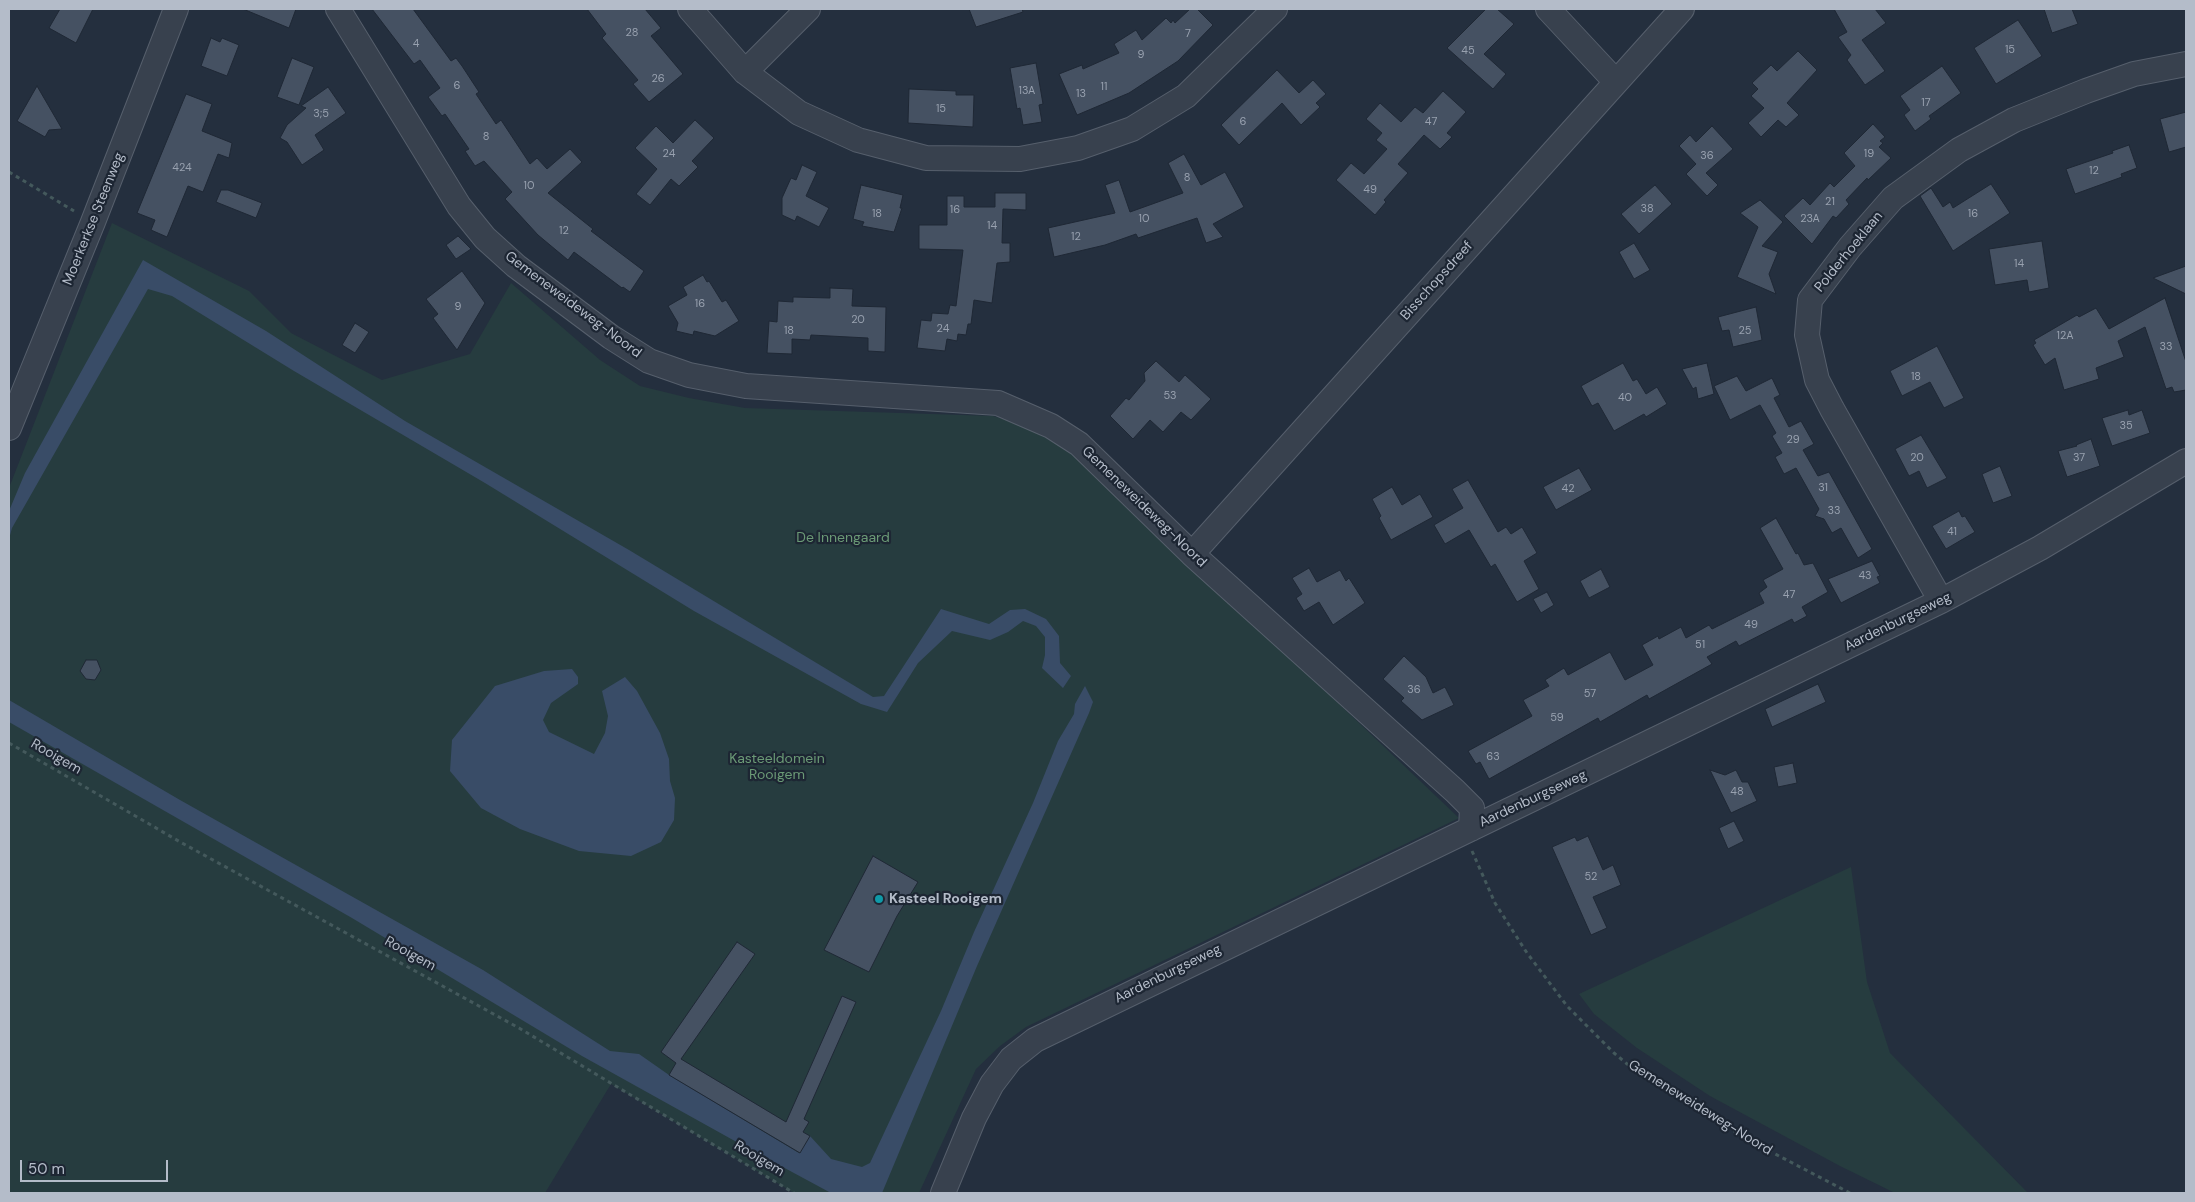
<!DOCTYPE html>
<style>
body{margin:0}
#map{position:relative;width:2195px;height:1202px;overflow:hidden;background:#242f3e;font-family:"DM Sans",sans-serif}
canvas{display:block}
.frame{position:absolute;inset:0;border:10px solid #b4bcc9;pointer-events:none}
.scale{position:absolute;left:20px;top:1160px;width:148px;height:22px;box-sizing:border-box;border:2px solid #b4bcc9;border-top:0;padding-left:6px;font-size:15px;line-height:18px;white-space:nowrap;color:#b4bcc9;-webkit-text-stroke:4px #1d2633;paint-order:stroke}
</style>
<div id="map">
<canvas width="2195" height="1202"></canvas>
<div class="frame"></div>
<div class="scale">50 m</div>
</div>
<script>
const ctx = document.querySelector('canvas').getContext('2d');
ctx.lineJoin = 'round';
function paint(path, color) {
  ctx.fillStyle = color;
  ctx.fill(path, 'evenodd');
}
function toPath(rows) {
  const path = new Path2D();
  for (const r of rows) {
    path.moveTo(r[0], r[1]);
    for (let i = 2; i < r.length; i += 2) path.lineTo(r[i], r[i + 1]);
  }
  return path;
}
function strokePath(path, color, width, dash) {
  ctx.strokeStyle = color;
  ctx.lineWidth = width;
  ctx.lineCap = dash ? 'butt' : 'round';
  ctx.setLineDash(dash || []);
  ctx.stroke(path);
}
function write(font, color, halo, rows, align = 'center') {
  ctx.font = font + ' "DM Sans",sans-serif';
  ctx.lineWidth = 4.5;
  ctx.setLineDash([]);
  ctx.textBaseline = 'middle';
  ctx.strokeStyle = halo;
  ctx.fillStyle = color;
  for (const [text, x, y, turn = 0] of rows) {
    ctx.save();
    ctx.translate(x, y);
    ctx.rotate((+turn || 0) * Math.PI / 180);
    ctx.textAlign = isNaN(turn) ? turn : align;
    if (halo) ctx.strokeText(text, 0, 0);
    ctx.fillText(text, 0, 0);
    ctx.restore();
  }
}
paint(toPath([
 [112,223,249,291,291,333,382,380,470,354,511,283,600,360,640,386,689,398,745,408,993,416,1020,424,1071,452,1092,469,1459,818,1026,1027,1000,1046,976,1069,919,1193,794,1193,611,1084,545,1193,9,1193,9,488],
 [1851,867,1867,982,1890,1053,2028,1193,1895,1193,1840,1166,1710,1096,1637,1048,1594,1014,1579,994]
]), '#263c3f');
paint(toPath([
 [143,260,266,331,405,421,629,550,873,697,884,696,941,609,989,624,1010,610,1025,609,1046,619,1059,636,1060,663,1071,676,1063,688,1042,668,1045,655,1045,637,1036,626,1023,621,1008,632,990,640,952,631,918,663,887,712,861,704,694,611,485,483,294,371,172,296,148,289,12,528,9,539,9,511,25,473],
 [572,669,578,677,578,684,551,703,543,720,549,732,594,754,605,733,608,716,602,691,625,677,637,691,660,733,669,759,670,781,675,798,674,820,661,842,631,856,579,851,520,829,481,808,450,771,452,740,495,686,544,671],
 [1085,686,1093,702,1089,713,977,966,882,1193,831,1193,742,1145,582,1056,352,918,9,722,9,700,180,800,483,970,610,1051,639,1054,669,1075,799,1153,810,1136,831,1159,862,1167,870,1163,941,1011,974,932,1033,803,1058,741,1074,714,1075,704]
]), '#394c67');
const building = toPath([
 [60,9,93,9,76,43,49,28,60,9],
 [243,9,296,9,289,28,243,9],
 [372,9,413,9,451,61,456,58,462,66,479,92,476,94,496,124,501,120,530,164,537,158,547,169,570,149,582,162,548,193,593,229,591,231,644,271,630,292,623,287,622,288,574,252,568,260,538,235,505,199,512,192,484,161,475,166,465,151,469,149,445,114,442,116,428,97,440,88,420,60,414,64,372,9],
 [587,9,645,9,661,28,651,36,683,74,649,102,633,84,638,80,602,38,606,34,587,9],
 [969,9,1022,9,1023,12,976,27,969,9],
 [1190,9,1197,9,1213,25,1178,61,1129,93,1077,115,1059,74,1082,65,1083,69,1119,53,1114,44,1136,30,1142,40,1166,18,1171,23,1173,20,1175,23,1190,9],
 [1486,9,1497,9,1514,24,1484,54,1506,74,1493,89,1447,48,1486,9],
 [1834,9,1875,9,1886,23,1862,40,1885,71,1865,85,1847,60,1851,55,1838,37,1847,32,1834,9],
 [2044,9,2072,9,2078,24,2052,33,2044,9],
 [2018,20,2042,56,1996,84,1974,48,2018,20],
 [211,38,220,42,222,38,239,45,227,76,201,66,211,38],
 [1798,51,1817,70,1787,103,1799,115,1786,127,1778,120,1761,137,1748,123,1764,108,1751,96,1758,89,1752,83,1771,65,1777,71,1798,51],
 [292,58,314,67,299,105,277,97,292,58],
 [1036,63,1043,104,1039,105,1042,122,1023,125,1020,108,1017,109,1010,68,1036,63],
 [1942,66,1961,93,1929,116,1931,119,1915,131,1904,115,1910,110,1900,96,1942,66],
 [1277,70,1299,93,1313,80,1326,94,1316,103,1320,107,1301,125,1282,103,1239,145,1221,125,1277,70],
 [37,86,62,129,49,130,45,137,17,121,37,86],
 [328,87,346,113,315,135,324,150,302,165,287,142,280,138,287,125,306,108,301,106,328,87],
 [909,89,956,91,956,95,974,95,973,127,908,123,909,89],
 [1443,91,1466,112,1447,133,1452,137,1440,149,1424,135,1398,164,1408,173,1384,200,1386,202,1375,215,1336,180,1351,163,1364,174,1387,149,1376,140,1382,133,1366,119,1380,103,1401,122,1415,107,1423,113,1443,91],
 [186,94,212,104,202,131,232,143,229,158,218,154,203,192,188,186,167,237,151,230,155,220,137,213,186,94],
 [2186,112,2186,147,2169,152,2160,119,2186,112],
 [695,120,714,138,692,161,698,167,679,186,671,179,650,205,636,194,657,169,635,148,656,126,673,143,695,120],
 [1873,124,1885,137,1880,141,1883,143,1879,147,1891,158,1868,180,1867,178,1846,200,1849,204,1836,218,1833,216,1812,244,1784,216,1803,198,1810,205,1830,183,1834,187,1855,166,1844,153,1873,124],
 [1712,126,1733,149,1706,173,1718,185,1707,196,1686,174,1696,164,1679,146,1690,135,1696,142,1712,126],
 [2129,145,2137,168,2121,174,2122,177,2075,194,2066,169,2113,153,2112,151,2129,145],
 [1184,154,1201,185,1225,172,1244,207,1213,224,1223,237,1206,243,1197,218,1138,238,1136,234,1105,245,1054,257,1048,228,1115,213,1105,185,1119,180,1130,212,1183,193,1168,163,1184,154],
 [802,165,817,172,806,196,829,208,819,227,797,216,795,221,782,215,782,198,791,178,796,180,802,165],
 [1991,184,2010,213,1953,251,1920,196,1931,188,1943,207,1950,202,1953,208,1991,184],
 [861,185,903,195,900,208,902,208,894,232,862,226,864,222,853,219,861,185],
 [1655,185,1672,204,1639,234,1621,214,1655,185],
 [221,190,228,190,262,203,256,218,216,202,221,190],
 [995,193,1026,193,1026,210,1003,209,1002,243,1010,243,1010,262,997,263,992,303,974,300,971,324,968,324,966,335,958,334,957,341,947,339,945,351,917,348,921,320,931,321,932,313,948,314,950,305,956,306,963,250,919,249,919,225,947,225,947,196,964,196,964,207,995,207,995,193],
 [1760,200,1783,222,1762,246,1778,252,1769,274,1776,294,1737,277,1758,227,1740,213,1760,200],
 [458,236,471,249,456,259,446,245,458,236],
 [2042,241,2049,288,2029,292,2027,280,1995,285,1989,249,2042,241],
 [1634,243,1650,270,1634,279,1619,252,1634,243],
 [2186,266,2186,294,2153,278,2186,266],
 [462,271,485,303,457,350,433,318,438,314,426,299,462,271],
 [703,275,707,282,709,281,722,302,726,300,739,321,715,336,694,331,693,335,676,331,678,323,668,306,687,295,683,287,703,275],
 [830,288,853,289,852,306,886,307,885,352,868,351,868,338,811,335,810,340,792,339,792,354,767,353,769,321,777,322,778,301,793,302,793,297,830,298,830,288],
 [2165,298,2186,362,2186,390,2174,392,2172,387,2166,389,2145,327,2118,341,2124,357,2096,368,2099,379,2064,390,2055,358,2045,365,2033,345,2036,343,2034,340,2077,315,2079,317,2096,308,2109,329,2165,298],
 [1756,307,1762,340,1733,347,1729,330,1722,331,1718,317,1756,307],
 [355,323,369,332,355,353,342,345,355,323],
 [1937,346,1964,398,1944,408,1930,382,1902,396,1890,371,1937,346],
 [1156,361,1179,382,1185,375,1211,399,1191,420,1181,412,1163,432,1150,420,1133,439,1110,416,1126,398,1129,400,1145,381,1144,373,1156,361],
 [1623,363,1633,381,1637,379,1646,394,1657,387,1667,404,1646,417,1644,414,1614,431,1598,403,1592,406,1581,386,1623,363],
 [1707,363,1714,394,1698,399,1696,387,1693,389,1682,369,1707,363],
 [1737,376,1746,391,1772,378,1780,395,1774,398,1789,427,1801,421,1814,444,1803,450,1818,476,1829,472,1872,549,1858,558,1841,528,1832,533,1824,519,1815,516,1819,509,1796,468,1784,474,1775,457,1782,453,1772,436,1776,433,1760,405,1730,420,1714,386,1737,376],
 [2128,410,2129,415,2142,410,2150,433,2112,446,2102,418,2128,410],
 [1921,435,1947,478,1927,488,1919,471,1909,476,1895,449,1921,435],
 [2091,439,2100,466,2067,477,2058,451,2077,446,2076,445,2091,439],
 [2000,466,2012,496,1993,503,1982,474,2000,466],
 [1579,468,1592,490,1556,510,1543,487,1579,468],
 [1468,480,1498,532,1506,527,1511,534,1522,527,1537,553,1524,561,1539,589,1517,602,1495,564,1491,567,1469,530,1445,544,1434,525,1463,508,1452,489,1468,480],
 [1392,487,1402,505,1420,494,1433,517,1391,540,1379,518,1381,516,1372,499,1392,487],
 [1959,511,1962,517,1965,516,1975,532,1946,549,1932,526,1959,511],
 [1776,518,1796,554,1798,553,1804,565,1813,563,1828,592,1802,607,1807,616,1794,623,1792,619,1739,646,1736,641,1707,657,1712,664,1649,699,1647,695,1600,722,1598,718,1489,779,1480,762,1476,764,1468,751,1532,716,1523,700,1549,686,1545,680,1564,668,1568,675,1610,652,1625,680,1653,665,1642,645,1658,636,1659,639,1681,627,1686,638,1709,625,1712,629,1764,603,1759,593,1767,587,1763,580,1783,569,1760,528,1776,518],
 [1872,561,1880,576,1877,577,1880,583,1841,603,1828,579,1872,561],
 [1309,568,1317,582,1340,570,1346,581,1349,578,1365,603,1333,625,1319,602,1304,611,1296,598,1302,594,1292,578,1309,568],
 [1601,569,1610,587,1589,598,1580,581,1601,569],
 [1547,592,1554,605,1541,613,1533,599,1547,592],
 [1404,656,1426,677,1433,693,1445,687,1454,705,1422,720,1401,701,1404,698,1383,679,1404,656],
 [86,660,97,660,101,670,95,680,86,679,80,671,86,660],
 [1818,684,1826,702,1772,727,1765,709,1818,684],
 [1793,763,1797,783,1778,787,1774,767,1793,763],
 [1710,770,1725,775,1736,770,1742,782,1748,782,1757,801,1731,813,1710,770],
 [1734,821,1744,841,1728,849,1719,828,1734,821],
 [1588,836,1603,870,1613,865,1621,885,1593,897,1607,928,1591,935,1552,847,1575,837,1577,841,1588,836],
 [873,856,918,882,897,916,869,972,824,950,873,856],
 [737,942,755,954,681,1059,786,1122,842,996,856,1002,804,1119,809,1122,803,1132,810,1136,800,1153,669,1075,676,1063,661,1052,737,942]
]);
paint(building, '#455162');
strokePath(building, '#1f2835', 1);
const minor = toPath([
 [338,9,459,206,485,238,516,266,611,337,649,361,689,375,746,386,998,403,1051,426,1079,444,1192,554,1455,791,1472,808,1471,829],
 [690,9,745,72,799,113,858,140,926,158,1020,159,1078,148,1132,129,1186,96,1275,9],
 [1548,9,1616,82],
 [745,72,808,9],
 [9,428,93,222,176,9],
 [1192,554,1682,9],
 [1941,601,1832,409,1817,380,1807,335,1810,300,1850,247,1893,198,1959,150,2014,120,2086,91,2134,74,2186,64],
 [943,1193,974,1118,992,1084,1011,1059,1035,1040,1941,601,2040,548,2186,461]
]);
strokePath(minor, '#565f6c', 26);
strokePath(toPath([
 [9,172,74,211],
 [9,743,182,843,519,1028,794,1193],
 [1472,851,1495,903,1527,953,1567,1006,1614,1053,1639,1074,1756,1144,1850,1193]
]), '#44595c', 3, [4, 4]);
strokePath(minor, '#38414e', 24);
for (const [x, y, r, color] of [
 [879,899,5,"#0f9aa8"]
]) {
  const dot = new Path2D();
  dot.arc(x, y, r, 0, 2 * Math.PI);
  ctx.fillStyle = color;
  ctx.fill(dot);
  strokePath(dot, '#1d2633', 2);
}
write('11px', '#98a1af', null, [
 ["28",632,33],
 ["7",1188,34],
 ["4",416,44],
 ["15",2010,50],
 ["45",1468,51],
 ["9",1141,55],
 ["26",658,79],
 ["6",457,86],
 ["11",1104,87],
 ["13A",1027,91],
 ["13",1081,94],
 ["17",1926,103],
 ["15",941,109],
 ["3;5",321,114],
 ["6",1243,122],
 ["47",1431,122],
 ["8",486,137],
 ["24",669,154],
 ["19",1869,154],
 ["36",1707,156],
 ["424",182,168],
 ["12",2094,171],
 ["8",1187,178],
 ["10",529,186],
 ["49",1370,190],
 ["21",1830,202],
 ["38",1647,209],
 ["16",955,210],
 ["18",877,214],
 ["16",1973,214],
 ["10",1144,219],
 ["23A",1810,219],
 ["14",992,226],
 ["12",564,231],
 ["12",1076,237],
 ["14",2019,264],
 ["16",700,304],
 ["9",458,307],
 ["20",858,320],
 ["24",943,329],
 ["18",789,331],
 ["25",1745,331],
 ["12A",2065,336],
 ["33",2166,347],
 ["18",1916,377],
 ["53",1170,396],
 ["40",1625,398],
 ["35",2126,426],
 ["29",1793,440],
 ["20",1917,458],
 ["37",2079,458],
 ["31",1823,488],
 ["42",1568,489],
 ["33",1834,511],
 ["41",1952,532],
 ["43",1865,576],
 ["47",1789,595],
 ["49",1751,625],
 ["51",1700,645],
 ["36",1414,690],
 ["57",1590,694],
 ["59",1557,718],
 ["63",1493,757],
 ["48",1737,792],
 ["52",1591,877]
]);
write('14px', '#b4bcc9', '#1d2633', [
 ["Moerkerkse Steenweg",94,219,-68],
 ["Polderhoeklaan",1849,252,-51],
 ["Bisschopsdreef",1437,281,-48],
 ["Gemeneweideweg-Noord",573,305,37],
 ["Gemeneweideweg-Noord",1144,507,44],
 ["Aardenburgseweg",1898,622,-26],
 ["Rooigem",56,757,30],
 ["Aardenburgseweg",1533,799,-25],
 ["Rooigem",410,954,29],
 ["Aardenburgseweg",1168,974,-26],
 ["Gemeneweideweg-Noord",1700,1108,32],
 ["Rooigem",759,1159,31]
]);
write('14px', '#6b9a76', '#1d2633', [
 ["De Innengaard",843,538],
 ["Kasteeldomein",777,759],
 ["Rooigem",777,775]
]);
write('bold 14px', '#b4bcc9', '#1d2633', [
 ["Kasteel Rooigem",889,899]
], 'left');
</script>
